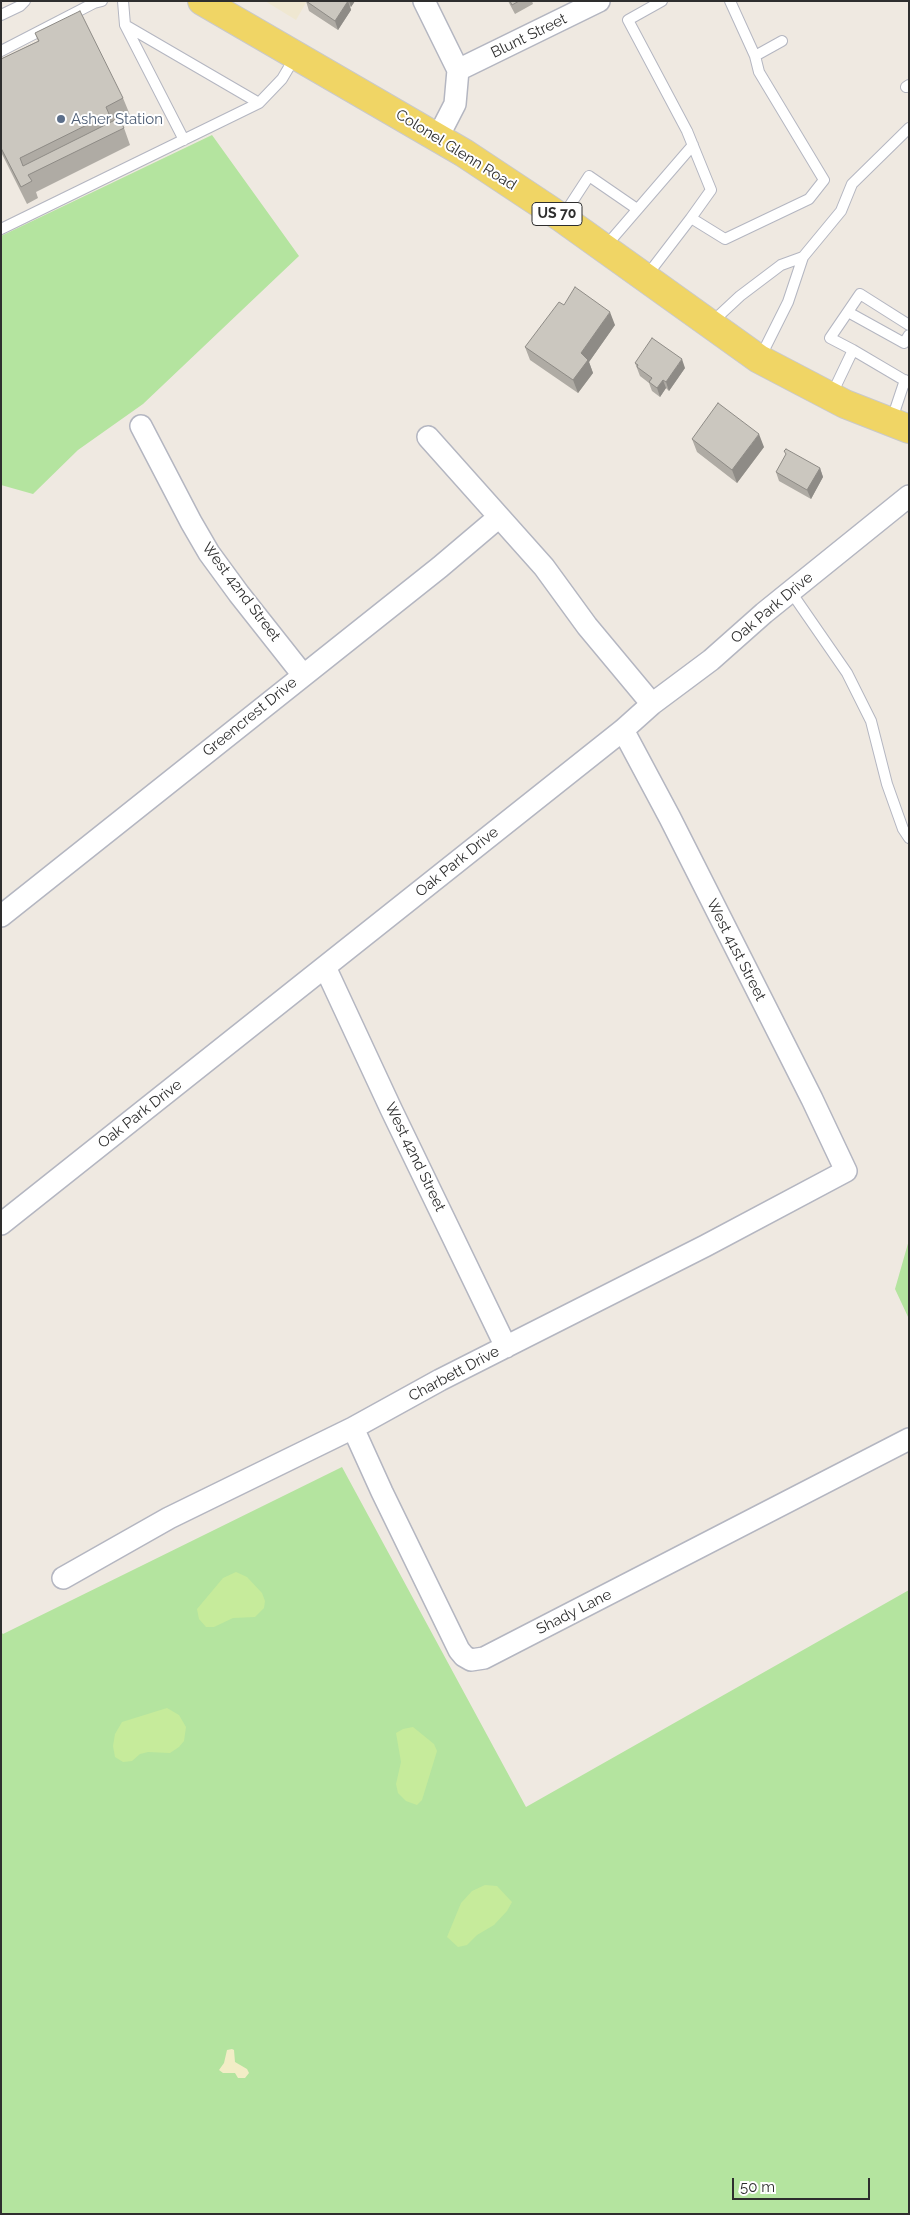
<!DOCTYPE html>
<style>
body{margin:0}
#map{position:relative;width:910px;height:2215px;overflow:hidden;background:#efe9e1;font-family:Raleway,sans-serif}
canvas{display:block}
.frame{position:absolute;inset:0;border:2px solid #2e2e2e;pointer-events:none}
.scale{position:absolute;left:732px;top:2178px;width:138px;height:22px;box-sizing:border-box;border:2px solid #2e2e2e;border-top:0;padding-left:6px;font-size:15px;line-height:18px;white-space:nowrap;color:#2e2e2e;-webkit-text-stroke:4px #fff;paint-order:stroke}
</style>
<div id="map">
<canvas width="910" height="2215"></canvas>
<div class="frame"></div>
<div class="scale">50 m</div>
</div>
<script>
const ctx = document.querySelector('canvas').getContext('2d');
ctx.lineJoin = 'round';
function paint(path, color) {
  ctx.fillStyle = color;
  ctx.fill(path, 'evenodd');
}
function toPath(rows) {
  const path = new Path2D();
  for (const r of rows) {
    path.moveTo(r[0], r[1]);
    for (let i = 2; i < r.length; i += 2) path.lineTo(r[i], r[i + 1]);
  }
  return path;
}
function strokePath(path, color, width, dash) {
  ctx.strokeStyle = color;
  ctx.lineWidth = width;
  ctx.lineCap = dash ? 'butt' : 'round';
  ctx.setLineDash(dash || []);
  ctx.stroke(path);
}
function write(font, color, halo, rows, align = 'center') {
  ctx.font = font + ' Raleway,sans-serif';
  ctx.lineWidth = 4;
  ctx.setLineDash([]);
  ctx.textBaseline = 'middle';
  ctx.strokeStyle = halo;
  ctx.fillStyle = color;
  for (const [text, x, y, turn = 0] of rows) {
    ctx.save();
    ctx.translate(x, y);
    ctx.rotate((+turn || 0) * Math.PI / 180);
    ctx.textAlign = isNaN(turn) ? turn : align;
    if (halo) ctx.strokeText(text, 0, 0);
    ctx.fillText(text, 0, 0);
    ctx.restore();
  }
}
paint(toPath([
 [265,1,307,1,296,20]
]), '#efe7d1');
paint(toPath([
 [212,135,299,256,143,404,78,450,33,494,1,485,1,236],
 [909,1240,909,1319,895,1289],
 [342,1467,526,1807,909,1590,909,2214,1,2214,1,1632,3,1634]
]), '#b4e49f');
paint(toPath([
 [232,2049,234,2050,235,2062,247,2069,249,2073,245,2078,238,2078,235,2073,223,2073,219,2070,224,2063,227,2050]
]), '#f2edc6');
paint(toPath([
 [236,1572,247,1577,262,1593,265,1601,264,1608,255,1617,233,1618,214,1627,206,1627,199,1619,197,1609,223,1578],
 [167,1708,179,1715,186,1727,184,1741,179,1747,170,1753,148,1752,140,1754,132,1761,123,1762,115,1757,113,1746,115,1734,122,1722],
 [413,1727,434,1744,437,1751,422,1800,417,1805,406,1801,398,1793,396,1784,401,1762,396,1733,403,1729],
 [485,1885,497,1886,512,1902,507,1911,494,1925,477,1935,467,1945,458,1947,447,1937,461,1903,472,1891]
]), '#c6eb9b');
const service = toPath([
 [123,1,125,25,184,140],
 [662,1,628,20,687,131,711,190,691,218],
 [1,15,20,6,25,1],
 [125,25,259,103],
 [1,51,94,3,102,1],
 [755,56,782,41],
 [906,87,909,85],
 [563,216,589,176,637,209],
 [1,229,259,103,282,79,295,57],
 [605,247,693,145],
 [645,278,691,218,725,239,809,199,824,180,759,72,755,56,730,1],
 [848,312,904,343,909,335],
 [711,323,740,296,781,265,803,257],
 [853,350,830,338,860,294,909,325],
 [760,358,788,302,803,257,841,211,852,184,909,128],
 [831,396,853,350,909,383],
 [891,422,905,380],
 [791,592,847,673,871,721,887,784,903,829,909,838]
]);
const minor = toPath([
 [424,1,458,70,455,104,437,139],
 [458,70,599,1],
 [141,426,191,522,209,553,239,594,303,675],
 [428,437,544,567,587,626,652,704],
 [1,916,440,567,499,517],
 [325,967,391,1109,506,1347],
 [1,1224,623,730,652,704,711,660,764,613,909,496],
 [353,1428,382,1492,459,1650,464,1656,471,1660,484,1658,909,1439],
 [63,1578,169,1518,353,1428,440,1380,705,1246,846,1171,812,1099,670,818,623,730]
]);
const primary = toPath([
 [202,1,464,153,562,218,759,359,845,404,909,429]
]);
strokePath(service, '#b4b6c1', 12);
strokePath(minor, '#b4b6c1', 24);
strokePath(primary, '#c9c9c9', 30);
strokePath(service, '#fff', 10);
strokePath(minor, '#fff', 21);
strokePath(primary, '#f0d565', 28);
paint(toPath([
 [306,1,355,1,351,7,350,6,351,10,338,30,309,11],
 [508,1,532,1,533,4,515,14],
 [35,33,123,98,130,115,120,120,124,128,130,145,36,192,38,198,27,204,1,152,1,59,38,41],
 [564,305,615,325,589,362,593,373,578,393,530,360,525,347],
 [635,363,685,368,669,391,666,388,660,397,652,391,649,383,640,376],
 [692,439,764,447,737,483,697,452],
 [820,468,823,477,811,499,779,481,776,472]
]), '#afaba4');
paint(toPath([
 [348,1,351,10,338,30,335,21],
 [349,1,355,1,351,7],
 [610,312,615,325,589,362,593,373,578,393,573,380,581,353],
 [682,359,685,368,669,391,666,382],
 [663,380,666,388,660,397,657,388],
 [759,434,764,447,737,483,732,470],
 [820,468,823,477,811,499,807,490]
]), '#8e8b86');
const building = toPath([
 [306,1,348,1,335,21,306,1],
 [510,1,519,1,512,5,510,1],
 [80,11,123,98,106,107,109,114,20,158,23,166,119,118,124,128,28,175,32,181,21,187,1,148,1,59,39,41,35,33,80,11],
 [575,287,610,312,581,353,588,360,573,380,525,347,559,302,564,305,575,287],
 [652,338,682,359,666,382,663,380,657,388,649,382,652,378,637,367,638,365,635,363,652,338],
 [718,403,759,434,732,470,692,439,718,403],
 [786,449,820,468,807,490,776,472,786,454,784,451,786,449]
]);
paint(building, '#cbc7bf');
strokePath(building, '#8e8b86', 1);
for (const [x, y, r, color] of [
 [61,119,5,"#5c6f8a"]
]) {
  const dot = new Path2D();
  dot.arc(x, y, r, 0, 2 * Math.PI);
  ctx.fillStyle = color;
  ctx.fill(dot);
  strokePath(dot, '#fff', 2);
}
for (const [x, y, w] of [
 [557,214,50]
]) {
  const box = new Path2D();
  box.roundRect(x - w / 2, y - 11.5, w, 23, 4);
  ctx.fillStyle = '#fff';
  ctx.fill(box);
  strokePath(box, '#2e2e2e', 1);
}
write('bold 14px', '#2e2e2e', null, [
 ["US 70",557,214]
]);
write('15px', '#2e2e2e', '#fff', [
 ["Blunt Street",529,36,-26],
 ["Colonel Glenn Road",456,150,32],
 ["West 42nd Street",241,592,53],
 ["Oak Park Drive",772,608,-40],
 ["Greencrest Drive",250,717,-39],
 ["Oak Park Drive",457,862,-39],
 ["West 41st Street",736,950,63],
 ["Oak Park Drive",140,1114,-38],
 ["West 42nd Street",415,1157,64],
 ["Charbett Drive",454,1374,-28],
 ["Shady Lane",574,1612,-27]
]);
write('15px', '#4e5e75', '#fff', [
 ["Asher Station",71,119]
], 'left');
</script>
